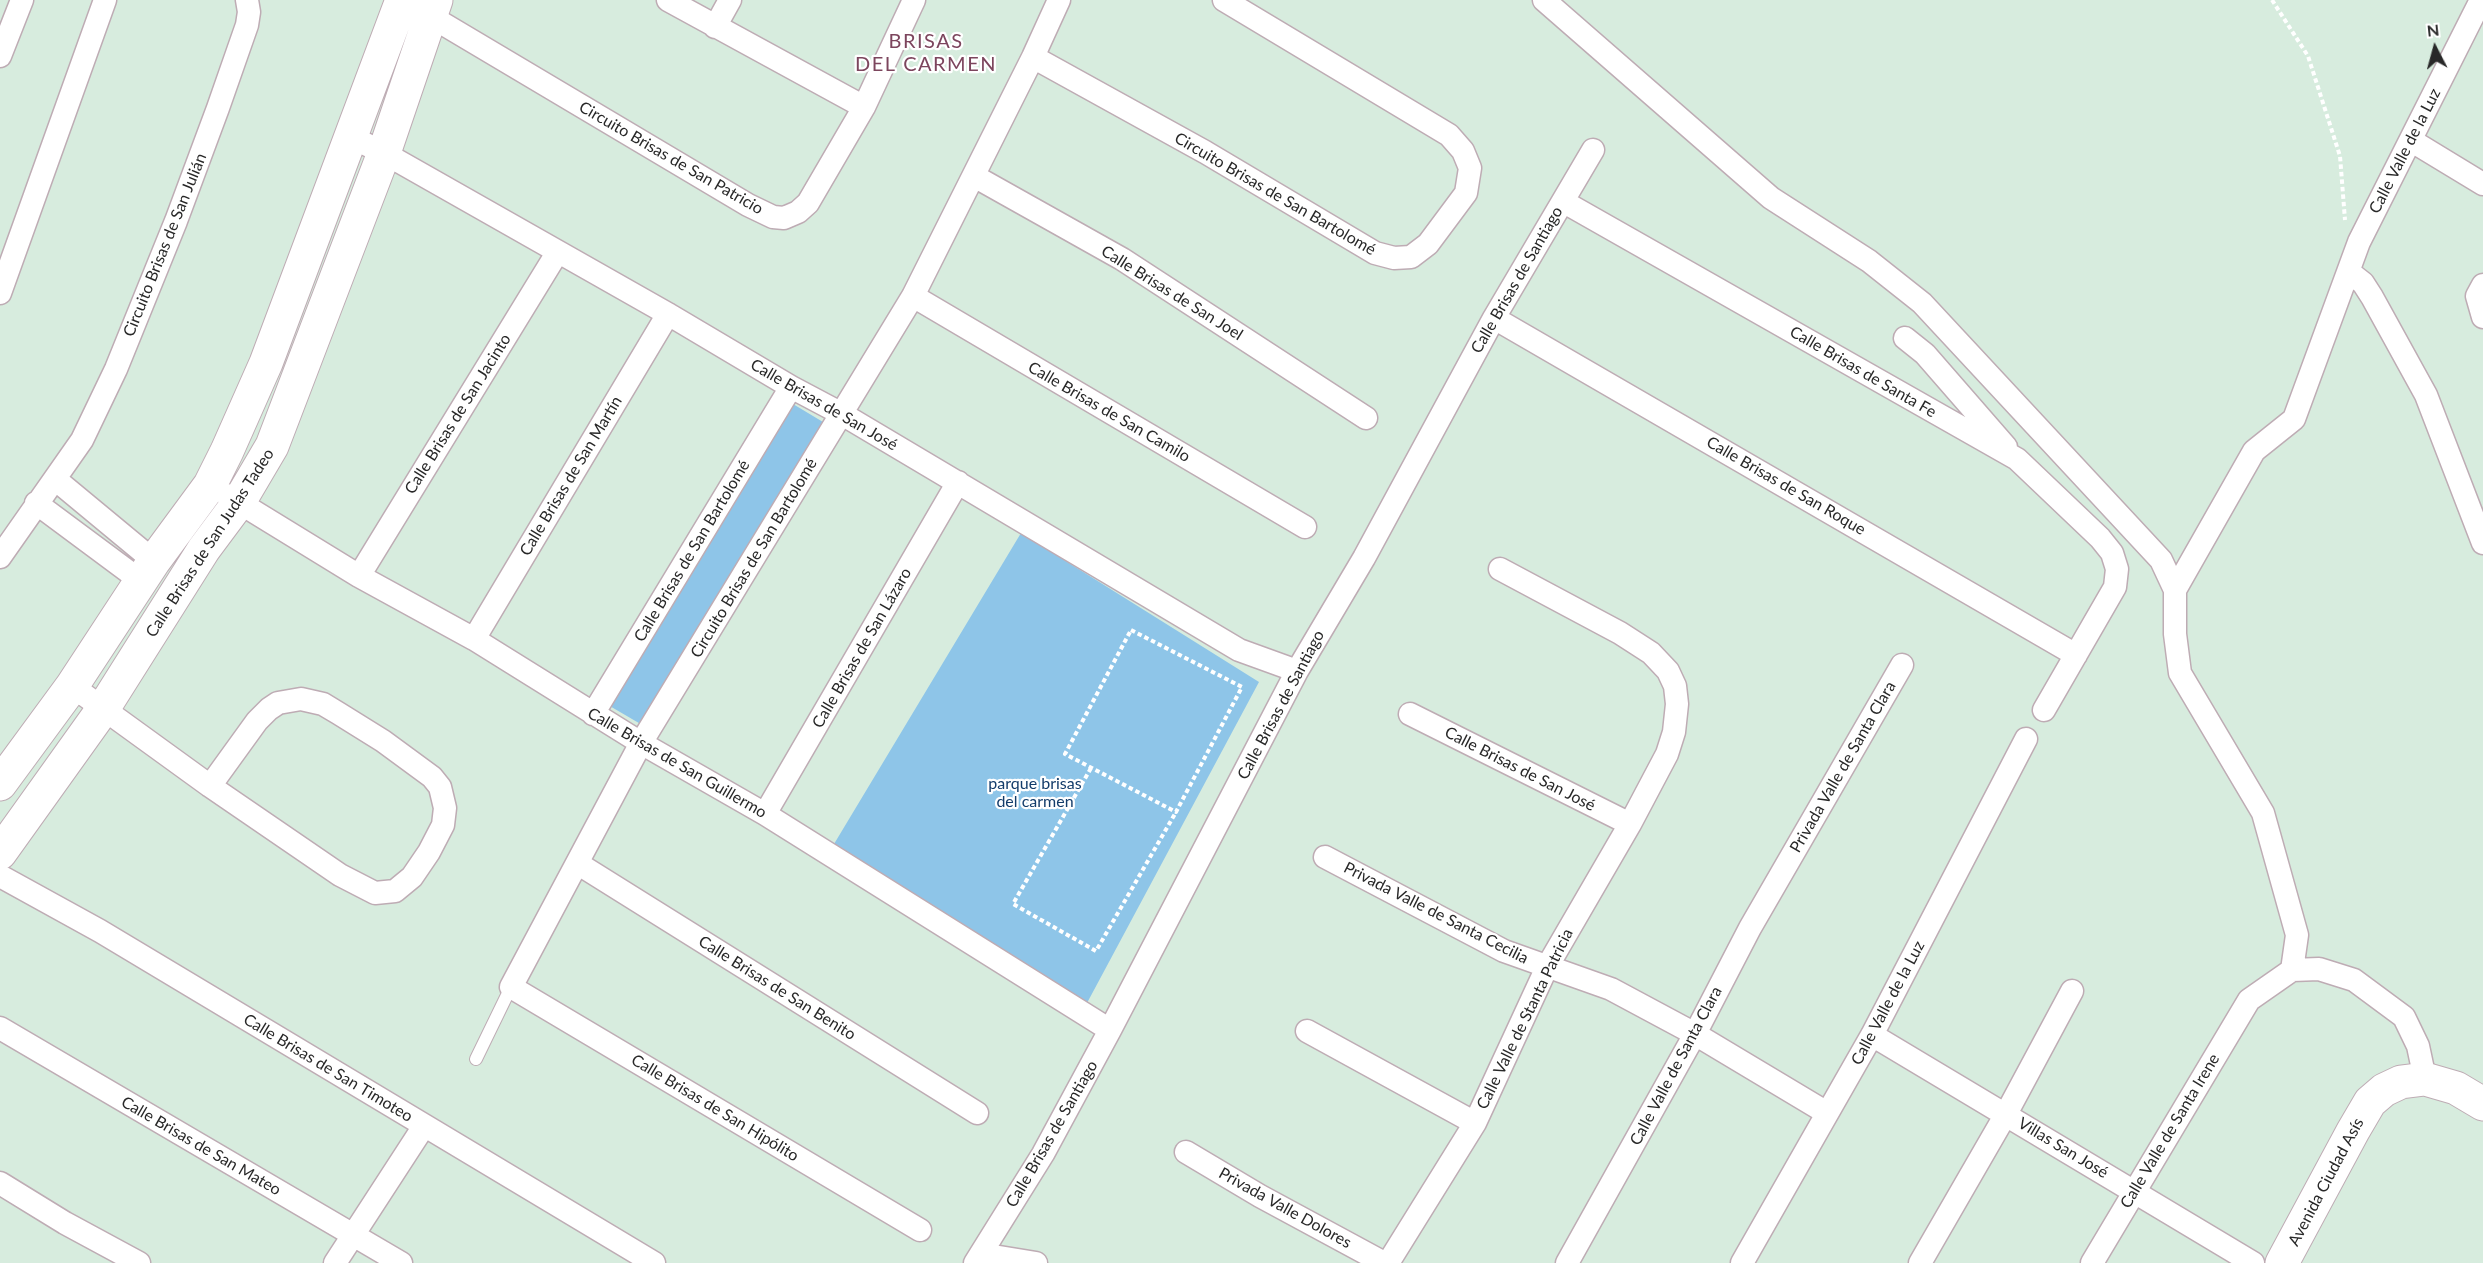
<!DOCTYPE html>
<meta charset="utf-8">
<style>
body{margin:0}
#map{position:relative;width:2483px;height:1263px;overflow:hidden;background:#d7ecde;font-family:Lato,sans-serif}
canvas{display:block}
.north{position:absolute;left:2405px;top:18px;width:60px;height:60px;-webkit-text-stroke:4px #fff;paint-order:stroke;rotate:354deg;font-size:16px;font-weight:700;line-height:24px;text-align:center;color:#282828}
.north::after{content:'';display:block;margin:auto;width:21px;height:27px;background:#282828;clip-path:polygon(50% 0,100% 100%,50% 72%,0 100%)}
</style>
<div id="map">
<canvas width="2483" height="1263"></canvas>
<div class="north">N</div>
</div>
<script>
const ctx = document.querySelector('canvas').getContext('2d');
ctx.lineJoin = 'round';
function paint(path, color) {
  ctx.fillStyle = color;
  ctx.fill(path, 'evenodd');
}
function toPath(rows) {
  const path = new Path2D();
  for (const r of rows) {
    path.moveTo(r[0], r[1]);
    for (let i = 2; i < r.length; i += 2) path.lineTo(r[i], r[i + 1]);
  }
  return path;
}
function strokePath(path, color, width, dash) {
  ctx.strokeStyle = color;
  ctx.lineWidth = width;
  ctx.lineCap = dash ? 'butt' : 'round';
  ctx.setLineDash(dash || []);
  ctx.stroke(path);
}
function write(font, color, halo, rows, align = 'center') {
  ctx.font = font + ' Lato,sans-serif';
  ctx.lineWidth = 4.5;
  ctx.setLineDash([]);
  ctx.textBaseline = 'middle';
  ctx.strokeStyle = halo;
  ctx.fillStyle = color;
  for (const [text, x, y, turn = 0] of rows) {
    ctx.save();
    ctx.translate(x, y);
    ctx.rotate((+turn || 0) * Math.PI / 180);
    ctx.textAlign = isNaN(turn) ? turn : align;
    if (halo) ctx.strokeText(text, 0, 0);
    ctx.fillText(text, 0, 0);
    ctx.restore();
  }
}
paint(toPath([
 [788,401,823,422,644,726,608,705],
 [1021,533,1259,682,1087,1003,834,844]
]), '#8ec5e8');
const lane = toPath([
 [476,1059,511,987]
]);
const street = toPath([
 [668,0,864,107],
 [1544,0,1771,198,1869,261,1922,303,2161,560,2175,590,2175,634,2180,673,2263,813,2297,935,2292,970],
 [430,16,748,205,773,217,784,218,798,212,808,203,864,107,914,0],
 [715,27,730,0],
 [0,56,22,0],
 [1033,57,1205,152,1375,253,1394,258,1411,257,1428,244,1466,193,1470,168,1463,151,1449,135,1224,0],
 [351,137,384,153,668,314,791,387,842,414,1239,650,1297,671],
 [2412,141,2483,184],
 [974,176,1122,259,1366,418],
 [1564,202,2017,459,2100,538,2112,553,2117,569,2115,587,2044,710],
 [2349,272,2363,283,2372,297,2426,395,2483,543],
 [2483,285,2477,296,2483,317],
 [0,293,105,0],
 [913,296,1305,527],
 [1494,318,2076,655],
 [1905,338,1925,354,2006,447],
 [55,479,154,561],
 [227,495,359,576,474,639,641,743,765,814,1110,1030],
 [36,503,141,581],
 [0,557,82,440,116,369,176,221,218,108,247,25,249,12,247,0],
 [359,576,557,253],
 [2175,590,2254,451,2294,419,2359,242,2481,0],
 [474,639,668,314],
 [72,686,210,786,340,875,375,893,395,891,412,877,429,852,443,825,445,808,440,787,432,777,383,741,338,713,323,704,301,699,278,703,269,709,257,721,210,786],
 [593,714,791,387],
 [1410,714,1630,824],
 [765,814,958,482],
 [1325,857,1504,951,1611,989,1695,1034,1827,1113],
 [577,863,977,1113],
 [0,876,100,931,654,1263],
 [0,1028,401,1263],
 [1307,1031,1475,1123],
 [1872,1035,2253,1263],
 [1186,1152,1260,1196,1384,1263],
 [0,1183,65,1223,139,1263],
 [920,1230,511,987,641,743,913,296,1033,57,1059,0],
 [981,1254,1036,1263],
 [335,1263,424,1126],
 [975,1263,1043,1154,1110,1030,1297,671,1364,558,1494,318,1593,150],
 [1388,1263,1475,1123,1547,967,1630,824,1667,754,1674,732,1677,704,1675,686,1668,671,1651,653,1620,633,1500,569],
 [1567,1263,1695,1034,1750,928,1902,665],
 [1742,1263,1872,1035,2026,739],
 [1920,1263,2006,1114,2072,991],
 [2092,1263,2249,1000,2292,970,2319,969,2354,980,2404,1017,2418,1046,2425,1079]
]);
const secondary = toPath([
 [0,784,72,686,154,561,210,485,227,451,266,363,402,0],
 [0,853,103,709,204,549,239,502,272,446,384,153,436,0],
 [2282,1263,2353,1131,2370,1102,2384,1090,2401,1082,2425,1079,2456,1088,2483,1104]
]);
strokePath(lane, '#beacb4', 14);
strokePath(street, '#beacb4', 25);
strokePath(secondary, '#beacb4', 35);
strokePath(toPath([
 [2272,0,2308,56,2340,156,2345,220],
 [1131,630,1242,687,1176,812,1065,754,1131,630],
 [1091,768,1013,904,1096,951,1176,812]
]), '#fff', 4, [4.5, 3]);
strokePath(lane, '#fff', 12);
strokePath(street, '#fff', 22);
strokePath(secondary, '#fff', 33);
write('16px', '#282828', '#fff', [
 ["Calle Valle de la Luz",2405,151,-63],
 ["Circuito Brisas de San Patricio",671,158,30],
 ["Circuito Brisas de San Bartolomé",1275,194,30],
 ["Circuito Brisas de San Julián",165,245,-68],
 ["Calle Brisas de Santiago",1517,280,-60],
 ["Calle Brisas de San Joel",1172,293,32],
 ["Calle Brisas de Santa Fe",1863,372,30],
 ["Calle Brisas de San José",824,405,30],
 ["Calle Brisas de San Camilo",1109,412,30],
 ["Calle Brisas de San Jacinto",458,414,-58],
 ["Calle Brisas de San Martín",571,476,-59],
 ["Calle Brisas de San Roque",1786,486,30],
 ["Calle Brisas de San Judas Tadeo",210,543,-57],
 ["Calle Brisas de San Bartolomé",692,551,-59],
 ["Circuito Brisas de San Bartolomé",754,558,-59],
 ["Calle Brisas de San Lázaro",862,648,-60],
 ["Calle Brisas de Santiago",1281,705,-62],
 ["Calle Brisas de San Guillermo",677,763,30],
 ["Privada Valle de Santa Clara",1843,767,-60],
 ["Calle Brisas de San José",1520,769,27],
 ["Privada Valle de Santa Cecilia",1436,913,27],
 ["Calle Brisas de San Benito",777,988,32],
 ["Calle Valle de la Luz",1888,1003,-62],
 ["Calle Valle de Stanta Patricia",1525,1019,-64],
 ["Calle Valle de Santa Clara",1676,1066,-62],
 ["Calle Brisas de San Timoteo",328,1068,31],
 ["Calle Brisas de San Hipólito",715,1108,31],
 ["Calle Valle de Santa Irene",2170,1131,-59],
 ["Calle Brisas de Santiago",1052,1134,-60],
 ["Calle Brisas de San Mateo",201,1146,30],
 ["Villas San José",2063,1148,31],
 ["Avenida Ciudad Asís",2326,1182,-62],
 ["Privada Valle Dolores",1285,1208,29]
]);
write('16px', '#133c6a', '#fff', [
 ["parque brisas",1035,784],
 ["del carmen",1035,802]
]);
ctx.letterSpacing = '1.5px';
write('20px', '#7c455d', '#fff', [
 ["BRISAS",926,42],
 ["DEL CARMEN",926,65]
]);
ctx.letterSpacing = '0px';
</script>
